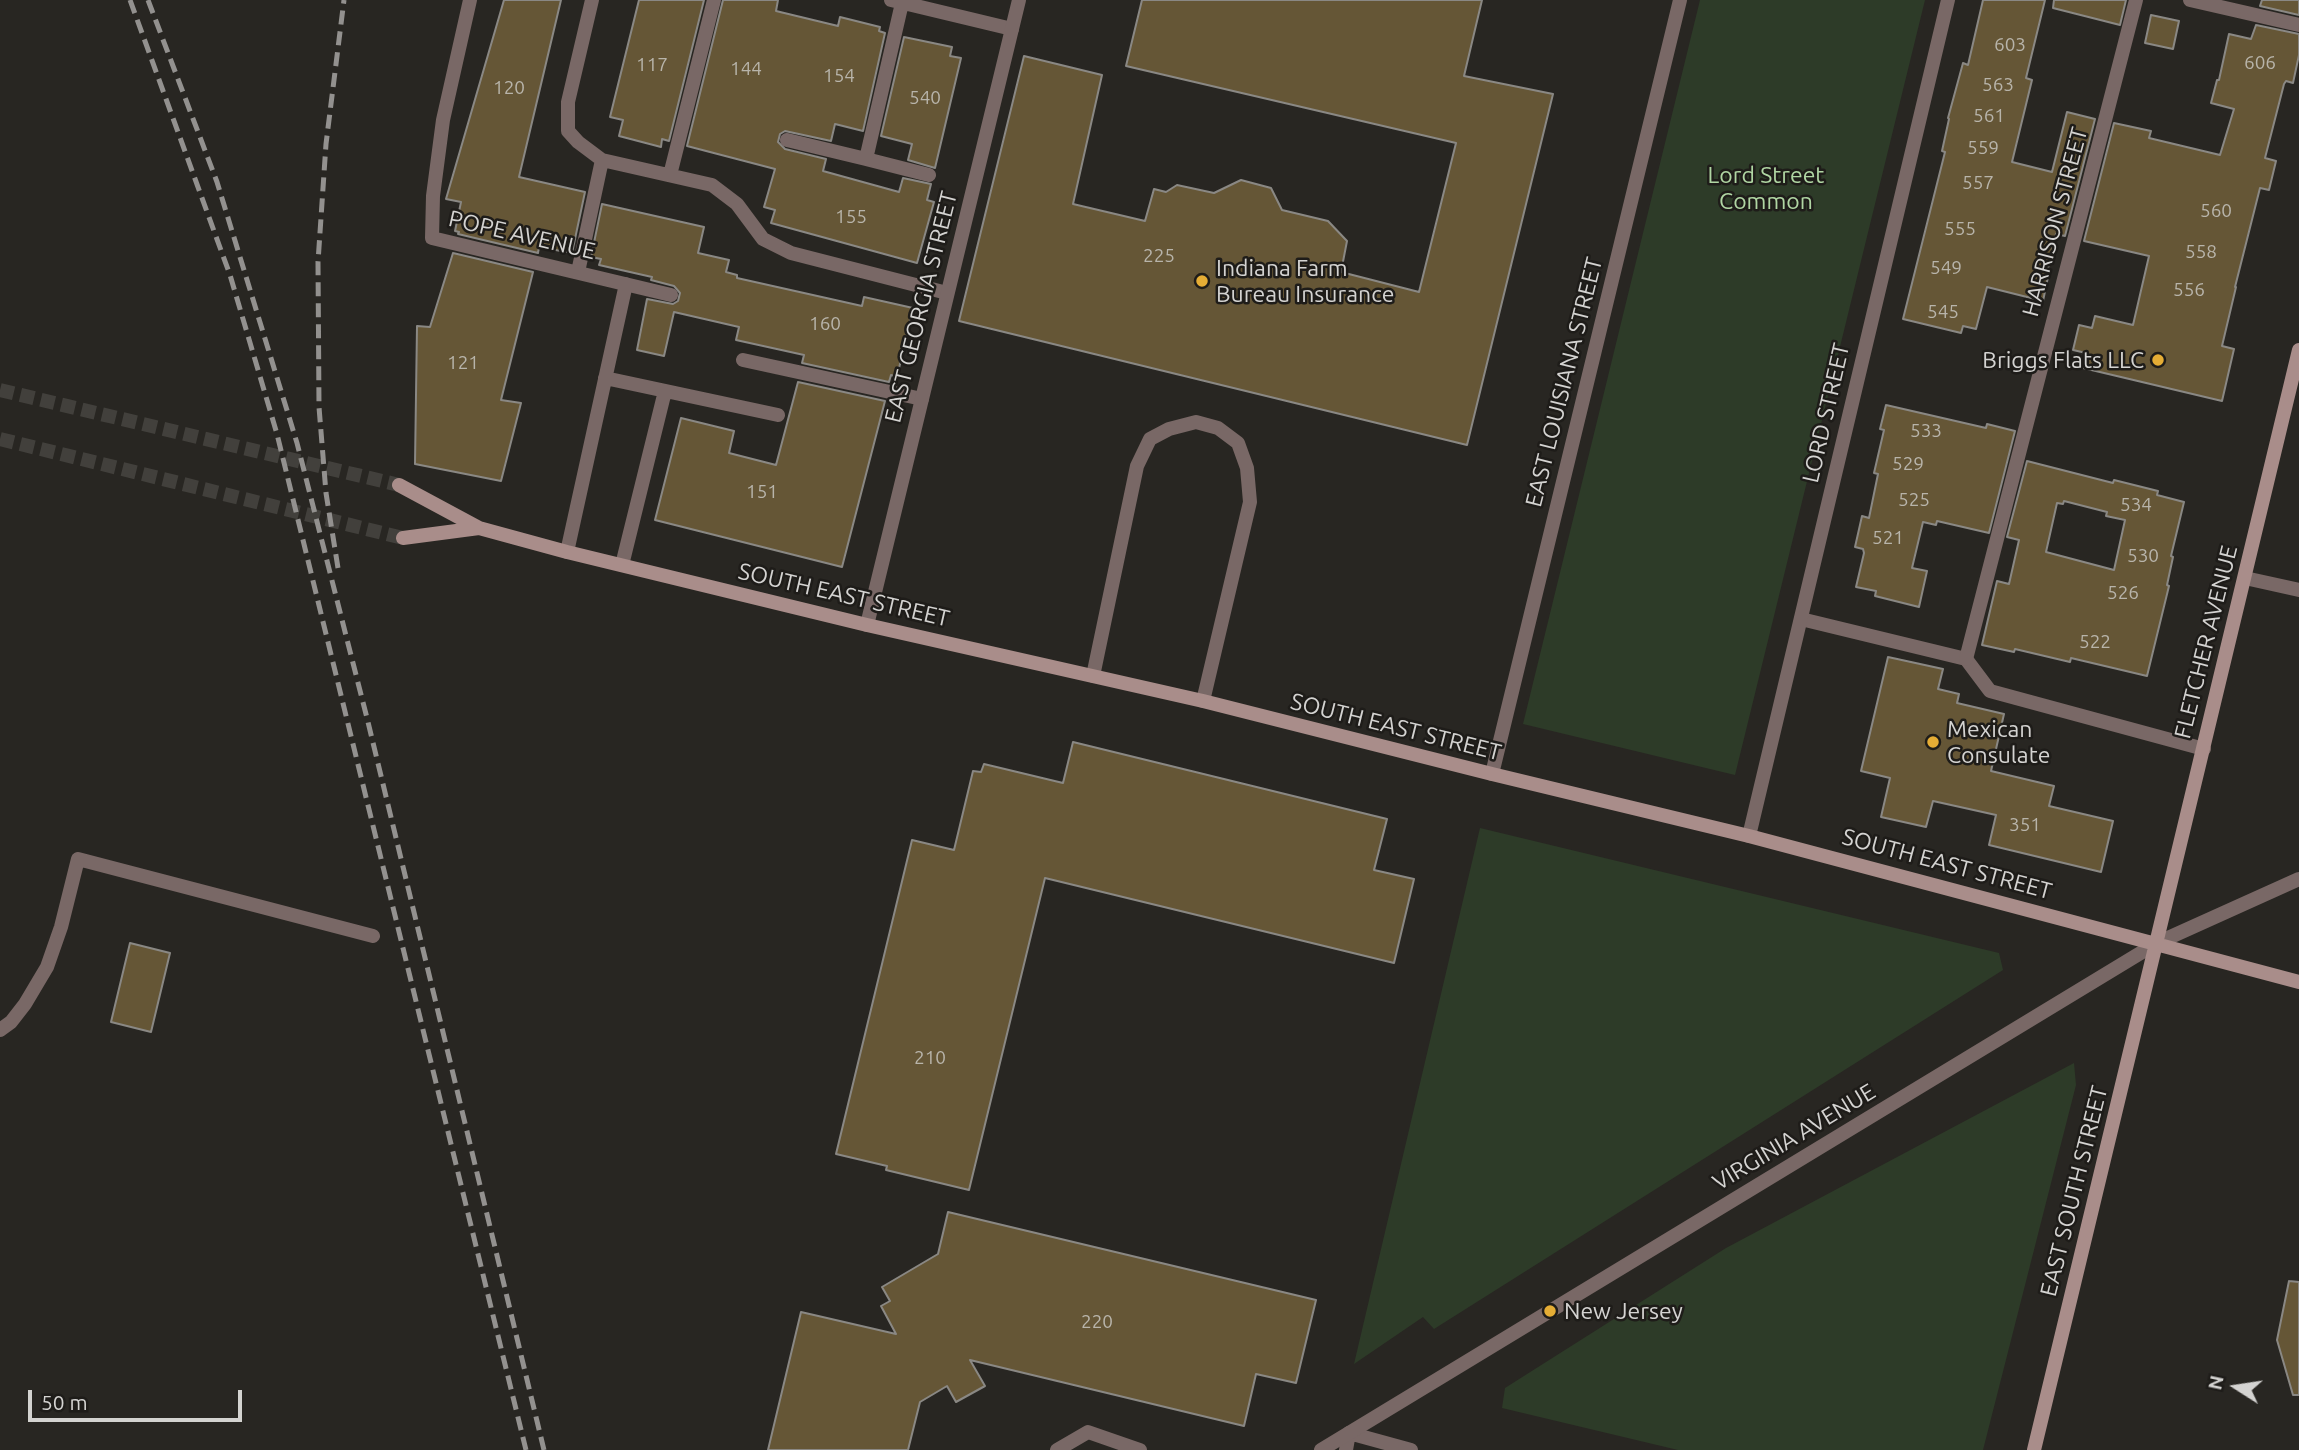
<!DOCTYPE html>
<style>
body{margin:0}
#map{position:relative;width:2299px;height:1450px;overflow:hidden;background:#282622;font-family:Ubuntu,sans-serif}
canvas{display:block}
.north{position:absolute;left:2201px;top:1352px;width:70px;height:70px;-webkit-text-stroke:5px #1e1c19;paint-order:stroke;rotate:282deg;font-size:19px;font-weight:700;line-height:28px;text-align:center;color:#d4d3d1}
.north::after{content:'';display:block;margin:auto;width:24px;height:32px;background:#d4d3d1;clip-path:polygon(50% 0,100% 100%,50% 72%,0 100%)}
.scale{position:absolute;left:28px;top:1390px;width:214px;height:32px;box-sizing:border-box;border:4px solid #d4d3d1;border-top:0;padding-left:9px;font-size:21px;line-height:24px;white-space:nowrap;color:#d4d3d1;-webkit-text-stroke:5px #1e1c19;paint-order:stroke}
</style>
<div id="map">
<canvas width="2299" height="1450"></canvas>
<div class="north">N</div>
<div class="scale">50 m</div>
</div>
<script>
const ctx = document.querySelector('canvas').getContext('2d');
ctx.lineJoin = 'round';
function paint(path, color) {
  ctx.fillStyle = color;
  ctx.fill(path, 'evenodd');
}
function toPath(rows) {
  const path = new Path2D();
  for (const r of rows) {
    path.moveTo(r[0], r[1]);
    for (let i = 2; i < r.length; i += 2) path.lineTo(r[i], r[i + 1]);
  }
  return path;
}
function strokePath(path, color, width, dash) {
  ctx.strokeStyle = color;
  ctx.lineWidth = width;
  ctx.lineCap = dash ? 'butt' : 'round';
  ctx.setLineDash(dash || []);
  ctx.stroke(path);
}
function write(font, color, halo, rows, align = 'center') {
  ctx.font = font + ' Ubuntu,sans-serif';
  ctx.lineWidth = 5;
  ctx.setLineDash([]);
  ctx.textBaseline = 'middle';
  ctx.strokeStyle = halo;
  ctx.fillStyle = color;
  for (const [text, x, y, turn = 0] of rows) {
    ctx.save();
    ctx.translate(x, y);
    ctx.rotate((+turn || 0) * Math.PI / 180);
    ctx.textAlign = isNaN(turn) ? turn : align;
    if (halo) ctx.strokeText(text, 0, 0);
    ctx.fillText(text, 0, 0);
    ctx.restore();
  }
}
paint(toPath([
 [1700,0,1925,0,1735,775,1523,724],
 [1480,828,1999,953,2003,970,1434,1329,1423,1317,1354,1364],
 [2074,1063,2076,1085,1983,1450,1678,1450,1502,1408,1505,1388,1726,1248]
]), '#2d3b28');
const building = toPath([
 [504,0,561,0,519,177,585,192,572,253,539,247,538,253,458,234,459,232,455,231,461,202,446,199,504,0],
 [639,0,704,0,669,141,662,139,661,147,619,136,623,120,610,117,639,0],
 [723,0,778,0,776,11,838,26,840,17,880,27,879,31,885,33,863,131,835,124,831,141,785,131,780,134,778,142,785,149,826,159,823,171,899,192,903,178,931,184,927,200,934,202,917,263,771,223,775,210,764,207,775,169,687,146,723,0],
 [1142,0,1482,0,1464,76,1553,94,1467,445,959,321,1024,56,1102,75,1073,204,1145,221,1154,189,1166,192,1177,185,1214,193,1241,180,1271,188,1282,210,1328,221,1347,241,1341,272,1419,292,1456,143,1126,66,1142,0],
 [1983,0,2045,0,2026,78,2032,80,2012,162,2052,172,2067,112,2095,119,2065,236,2056,234,2046,277,2048,277,2043,301,1987,287,1976,329,1963,326,1961,333,1903,319,1945,152,1942,151,1949,119,1948,118,1963,63,1968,65,1983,0],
 [2054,0,2126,0,2120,25,2053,8,2054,0],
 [2262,0,2299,0,2299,15,2260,6,2262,0],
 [2151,15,2179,21,2173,49,2145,43,2151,15],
 [2256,25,2299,34,2299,55,2293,83,2286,81,2284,84,2265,158,2276,161,2269,190,2260,188,2235,287,2236,287,2222,346,2234,349,2222,401,2083,368,2086,353,2073,350,2079,325,2092,328,2095,316,2133,325,2149,256,2084,241,2114,123,2151,131,2149,138,2220,155,2234,109,2211,103,2217,80,2219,80,2229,34,2251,39,2256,25],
 [904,37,952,47,950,56,961,58,935,168,908,160,912,144,881,136,904,37],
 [602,204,704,227,698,253,729,260,726,272,737,275,737,278,862,306,864,297,913,308,897,377,891,375,889,382,802,363,804,355,736,340,739,327,674,312,664,356,637,350,647,299,673,304,678,301,680,293,674,286,651,280,652,277,599,265,601,259,591,257,602,204],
 [453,253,533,272,501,400,521,403,501,481,415,464,417,326,430,327,453,253],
 [798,382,885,401,842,567,655,520,681,418,734,431,729,453,776,465,798,382],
 [1886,405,1986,428,1987,424,2015,431,1989,533,1937,521,1936,525,1923,522,1912,568,1927,571,1919,607,1875,596,1876,591,1856,587,1864,553,1863,549,1855,547,1862,516,1869,518,1878,474,1874,473,1884,430,1880,429,1886,405],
 [2027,461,2113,483,2114,480,2158,491,2157,495,2184,502,2171,556,2173,557,2167,585,2169,586,2147,676,2071,658,2070,662,2015,649,2014,652,1982,645,1997,581,2009,584,2019,540,2007,537,2027,461],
 [2064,501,2107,512,2106,516,2125,520,2114,570,2046,552,2057,503,2063,504,2064,501],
 [1888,657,1943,669,1938,689,1959,694,1957,703,2004,714,1991,771,2054,786,2049,806,2113,821,2101,872,1989,845,1996,815,1933,801,1926,827,1881,817,1890,778,1861,771,1888,657],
 [1073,742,1387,819,1374,870,1414,879,1394,963,1045,878,969,1190,886,1170,887,1166,836,1154,912,840,954,850,973,771,981,772,984,764,1063,783,1073,742],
 [130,943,170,953,151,1032,111,1022,130,943],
 [948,1212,1316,1300,1296,1383,1256,1374,1244,1426,970,1360,985,1386,956,1402,947,1386,920,1402,908,1450,768,1450,801,1312,896,1334,881,1306,890,1301,882,1287,938,1254,948,1212],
 [2289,1281,2299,1282,2299,1395,2293,1395,2277,1340,2289,1281]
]);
paint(building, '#655636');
strokePath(building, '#8a8884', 2);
strokePath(toPath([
 [0,390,399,485],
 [0,439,403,538]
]), '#42403c', 14, [14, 7]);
strokePath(toPath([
 [470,0,443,120,433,196,432,238,671,295],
 [592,0,568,102,568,131,578,142,602,160,712,185,737,204,763,239,791,253,947,293],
 [891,0,1012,29],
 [902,3,866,159,929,175],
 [787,140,866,159],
 [670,175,714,0],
 [578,272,602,160],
 [743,360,922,399],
 [605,378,778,415],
 [567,552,626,284],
 [622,565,665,391],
 [2245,578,2299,590],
 [1801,619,1966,659,1990,691,2204,749],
 [1093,676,1137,466,1150,439,1169,429,1196,422,1218,428,1238,443,1247,468,1250,502,1203,701],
 [0,1030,11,1022,25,1004,47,967,61,927,78,859,373,936],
 [1057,1450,1088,1432,1140,1450]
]), '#796866', 14);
strokePath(toPath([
 [2190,0,2299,25],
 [867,625,1019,0],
 [1966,659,2136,0],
 [1492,774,1680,0],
 [1749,836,1948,0],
 [1346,1450,1349,1433,1411,1450]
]), '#796866', 14);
strokePath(toPath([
 [1321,1450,2157,943,2299,879]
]), '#796866', 14);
strokePath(toPath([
 [399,485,479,528,567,552,867,625,1203,701,1492,774,1749,836,2299,982],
 [403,538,479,528],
 [2034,1450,2299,350]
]), '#a98d8a', 14);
strokePath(toPath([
 [130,0,230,275,277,434,526,1450],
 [148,0,217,182,297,443,368,722,544,1450],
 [338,568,326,493,319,407,318,262,326,144,344,0]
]), '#93918f', 5, [14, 7]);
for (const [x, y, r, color] of [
 [1202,281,7,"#e5ad35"],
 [2158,360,7,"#e5ad35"],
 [1933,742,7,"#e5ad35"],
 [1550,1311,7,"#e5ad35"]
]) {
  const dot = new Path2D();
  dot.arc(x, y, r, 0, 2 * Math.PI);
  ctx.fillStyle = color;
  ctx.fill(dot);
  strokePath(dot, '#1e1c19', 2.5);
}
write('19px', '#b8b4aa', null, [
 ["603",2010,45],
 ["606",2260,63],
 ["117",652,65],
 ["144",746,69],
 ["154",839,76],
 ["563",1998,85],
 ["120",509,88],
 ["540",925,98],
 ["561",1989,116],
 ["559",1983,148],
 ["557",1978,183],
 ["560",2216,211],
 ["155",851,217],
 ["555",1960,229],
 ["558",2201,252],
 ["225",1159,256],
 ["549",1946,268],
 ["556",2189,290],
 ["545",1943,312],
 ["160",825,324],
 ["121",463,363],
 ["533",1926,431],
 ["529",1908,464],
 ["151",762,492],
 ["525",1914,500],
 ["534",2136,505],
 ["521",1888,538],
 ["530",2143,556],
 ["526",2123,593],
 ["522",2095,642],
 ["351",2025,825],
 ["210",930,1058],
 ["220",1097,1322]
]);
write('23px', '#b0d6a3', '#1e1c19', [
 ["Lord Street",1766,175],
 ["Common",1766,201]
]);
write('23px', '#d4d3d1', '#1e1c19', [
 ["HARRISON STREET",2055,222,-75],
 ["POPE AVENUE",522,235,13],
 ["EAST GEORGIA STREET",921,307,-76],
 ["EAST LOUISIANA STREET",1564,382,-76],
 ["LORD STREET",1826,413,-77],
 ["SOUTH EAST STREET",844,595,13],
 ["FLETCHER AVENUE",2206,642,-76],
 ["SOUTH EAST STREET",1396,727,14],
 ["SOUTH EAST STREET",1947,864,15],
 ["VIRGINIA AVENUE",1794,1137,-31],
 ["EAST SOUTH STREET",2074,1191,-76]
]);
write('23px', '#d4d3d1', '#1e1c19', [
 ["Indiana Farm",1216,268],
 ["Bureau Insurance",1216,294],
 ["Briggs Flats LLC",2144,360,"right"],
 ["Mexican",1947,729],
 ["Consulate",1947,755],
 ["New Jersey",1564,1311]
], 'left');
</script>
